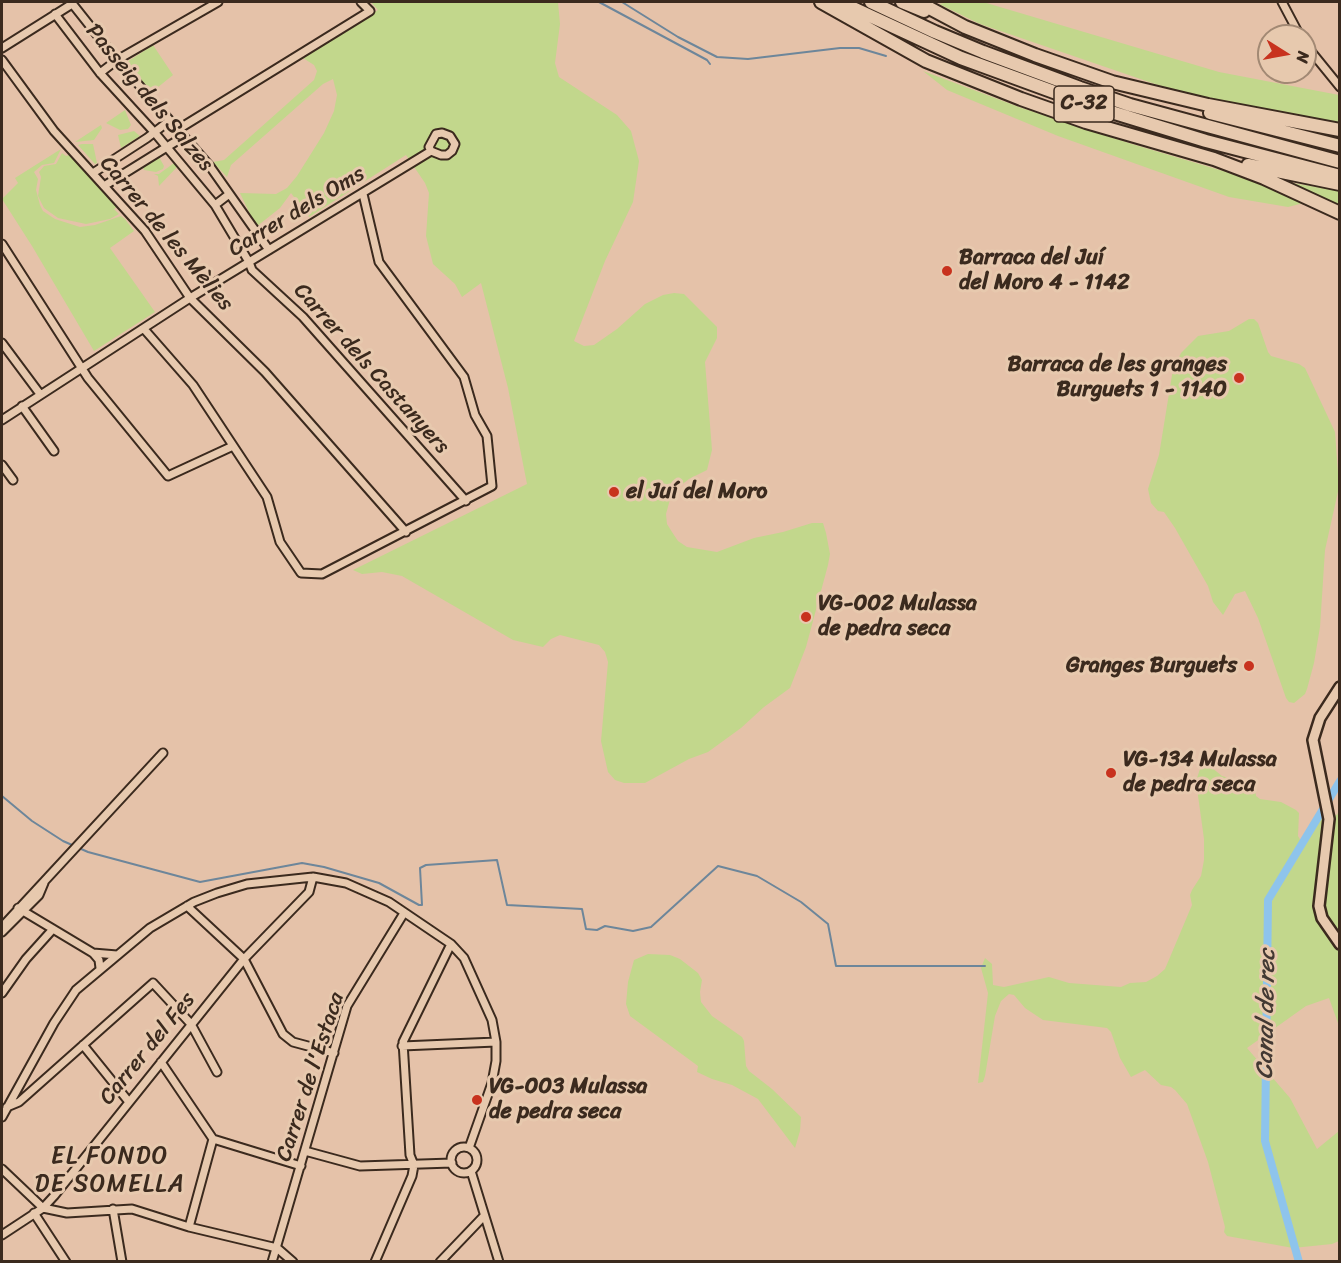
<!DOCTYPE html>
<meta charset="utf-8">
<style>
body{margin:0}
#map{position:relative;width:1341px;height:1263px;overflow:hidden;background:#e5c2a9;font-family:Sriracha,sans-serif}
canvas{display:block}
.frame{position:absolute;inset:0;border:3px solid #3b2a1e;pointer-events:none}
.north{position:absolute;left:1257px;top:24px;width:60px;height:60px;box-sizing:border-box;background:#e7c9ae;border:2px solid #a28974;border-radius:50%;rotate:101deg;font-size:16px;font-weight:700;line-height:24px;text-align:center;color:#3b2a1e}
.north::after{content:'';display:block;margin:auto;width:21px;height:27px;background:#c8321e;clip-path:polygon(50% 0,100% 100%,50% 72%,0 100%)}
</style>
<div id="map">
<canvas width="1341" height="1263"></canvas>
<div class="frame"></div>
<div class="north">N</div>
</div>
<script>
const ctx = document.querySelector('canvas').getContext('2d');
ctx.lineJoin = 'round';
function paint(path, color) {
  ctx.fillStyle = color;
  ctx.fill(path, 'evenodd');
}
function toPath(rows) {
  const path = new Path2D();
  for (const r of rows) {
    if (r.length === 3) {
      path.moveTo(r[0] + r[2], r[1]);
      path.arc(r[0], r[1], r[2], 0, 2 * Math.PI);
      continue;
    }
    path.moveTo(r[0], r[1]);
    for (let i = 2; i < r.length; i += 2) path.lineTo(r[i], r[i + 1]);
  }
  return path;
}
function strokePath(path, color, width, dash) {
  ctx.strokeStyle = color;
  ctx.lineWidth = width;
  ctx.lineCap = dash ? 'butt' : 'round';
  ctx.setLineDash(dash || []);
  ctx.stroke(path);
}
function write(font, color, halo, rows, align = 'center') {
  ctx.font = font + ' Sriracha,sans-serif';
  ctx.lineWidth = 6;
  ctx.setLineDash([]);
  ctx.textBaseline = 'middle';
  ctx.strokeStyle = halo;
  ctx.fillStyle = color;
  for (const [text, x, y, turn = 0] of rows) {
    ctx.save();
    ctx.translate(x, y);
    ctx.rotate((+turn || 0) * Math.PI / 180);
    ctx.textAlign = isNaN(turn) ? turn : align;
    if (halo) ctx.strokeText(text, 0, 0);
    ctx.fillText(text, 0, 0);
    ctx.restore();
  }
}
paint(toPath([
 [371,2,558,2,560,24,555,63,559,77,617,115,631,131,639,161,633,202,605,261,574,341,584,346,594,345,617,329,645,304,663,295,674,293,684,294,717,327,717,338,705,362,712,450,707,470,689,479,672,492,666,514,667,524,672,532,678,541,687,547,717,552,754,538,783,532,812,523,823,523,826,533,830,554,828,565,806,647,790,688,764,707,741,728,708,752,689,759,645,783,624,783,615,780,608,772,601,741,608,662,605,652,599,645,560,635,551,639,543,647,513,640,402,576,382,572,362,574,353,570,527,484,508,388,481,283,462,297,455,284,433,264,426,236,429,193,425,183,406,155,309,217,291,193,280,208,256,227,240,193,276,194,287,188,297,176,324,133,334,111,337,95,333,79,323,84,231,165,227,177,213,162,224,160,314,80,317,71,314,65,303,58,378,10],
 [949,2,983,2,1219,72,1339,95,1339,138,1155,84,980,24,939,4],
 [153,45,173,75,152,92,127,65,127,62],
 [923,71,1019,107,1132,144,1223,171,1339,191,1339,208,1319,199,1288,207,1229,197,1058,136,947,90],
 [125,110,131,125,128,129,120,130,106,123],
 [101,125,102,128,94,140,75,142],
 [134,131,140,136,121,148,118,135],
 [82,144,93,144,97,163,95,164,78,145],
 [61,149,54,163,42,165,34,172,38,179,36,190,40,205,43,211,55,219,80,227,95,225,121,216,125,219,134,231,110,248,155,312,94,351,32,246,2,199,18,183,15,178],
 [62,153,66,156,69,155,77,163,117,207,114,209,119,214,110,219,86,224,58,218,44,208,38,196,41,177,39,172,44,166,56,164],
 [159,157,164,166,163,169,156,172,144,170,143,167],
 [174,163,177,167,159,186,158,176,154,174,159,174],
 [1249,319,1254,319,1258,323,1268,352,1271,356,1299,364,1305,368,1335,432,1339,487,1325,550,1320,627,1314,663,1307,689,1305,694,1294,703,1289,702,1286,698,1258,618,1245,591,1235,594,1223,615,1213,602,1208,586,1175,528,1164,512,1158,511,1151,503,1148,489,1159,455,1173,369,1181,353,1198,336,1229,331],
 [1206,763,1222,776,1242,782,1254,780,1256,796,1260,799,1281,802,1296,810,1299,813,1298,836,1301,841,1306,840,1318,816,1337,815,1339,810,1339,1026,1329,998,1306,1006,1247,1048,1290,1098,1317,1149,1339,1131,1339,1241,1332,1244,1293,1248,1227,1236,1224,1232,1225,1227,1208,1162,1187,1104,1175,1090,1171,1087,1161,1085,1145,1070,1131,1077,1120,1058,1111,1032,1107,1028,1043,1020,1025,1008,1014,995,1009,994,1001,1001,995,1016,985,1076,983,1082,978,1083,988,993,981,968,985,958,992,964,993,985,1004,987,1049,977,1069,983,1121,987,1130,983,1146,982,1157,976,1165,969,1192,905,1190,895,1192,890,1201,876,1204,860,1204,839,1196,781,1201,766],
 [648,954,670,955,680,959,698,973,702,980,700,992,701,1002,712,1016,742,1037,744,1041,746,1066,749,1071,772,1089,801,1117,800,1131,795,1148,758,1099,732,1085,712,1079,697,1072,698,1066,630,1016,626,1004,628,982,634,960]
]), '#c2d78c');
strokePath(toPath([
 [599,2,707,60,710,64],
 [622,2,678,37,717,57,748,59,840,48,859,48,886,56],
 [2,796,32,821,63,841,88,852,200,882,302,863,324,867,379,883,419,905,422,905,420,868,426,865,497,860,507,905,582,909,586,929,597,930,605,926,633,931,651,927,718,866,757,876,801,902,828,924,836,966,985,966]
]), '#6d869a', 2);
strokePath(toPath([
 [1299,1262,1265,1141,1268,900,1340,781]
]), '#8ec4ec', 8);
const street = toPath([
 [71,2,117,60,209,165,269,250],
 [1282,2,1300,36],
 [55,14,100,73,155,133,215,205,249,262,252,270,303,317,466,501],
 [1305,44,1340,87],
 [2,48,72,4],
 [2,60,54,131,145,231,190,298,265,372,406,532],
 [100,73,117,60,218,2],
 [177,130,370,11,361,2],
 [442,133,450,136,455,144,452,151,447,155,441,155,431,151,429,147,436,134,442,133],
 [93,173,147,138,169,121],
 [104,186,183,137],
 [215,205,228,195],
 [2,244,88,378,168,476,233,446],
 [144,329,193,385,267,497,280,542,301,573,322,574,492,486,487,436,475,415,464,377,379,262,363,194],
 [2,343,40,394],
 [22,406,54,451],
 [2,420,190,298,431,151],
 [2,465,13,480],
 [187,906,244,959,283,1034,293,1042,334,1053],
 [18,908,93,953,99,960,100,968],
 [2,927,163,753],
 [2,932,39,895,44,883],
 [93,953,117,955],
 [2,993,26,959,53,929],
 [83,1045,129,1102],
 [402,1046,496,1042],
 [161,1062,213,1139,301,1166],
 [7,1107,19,1102,153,983,191,1024,217,1072],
 [2,1117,54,1023,76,990,150,928,194,902,217,893,247,884,313,877,346,883,389,902,451,944,464,958,492,1020,496,1042,496,1061,492,1083,469,1148],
 [464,1160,13],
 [305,1151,360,1166,452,1163],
 [2,1169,43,1208,67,1213,132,1209,189,1227,277,1248,293,1262],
 [471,1171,499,1262],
 [113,1209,122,1262],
 [34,1213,66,1262],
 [189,1227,213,1139],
 [2,1235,43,1208,54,1196,244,959,309,892,313,877],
 [272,1262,347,1006,404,913],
 [375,1262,412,1176,414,1165,410,1155,403,1042,451,944],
 [440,1262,484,1216]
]);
const secondary = toPath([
 [1340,687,1320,718,1313,740,1329,819,1319,906,1322,918,1340,944]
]);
const highway = toPath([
 [821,2,926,61,1021,99,1086,122,1214,159,1264,178,1340,213],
 [840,2,961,58,1095,107,1206,141,1340,176],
 [871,2,935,32,983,52,1080,88,1130,105,1340,162],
 [902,2,924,11],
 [918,2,965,27,1035,55,1112,82,1208,105,1340,130],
 [1210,113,1340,146],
 [1248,165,1340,184]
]);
strokePath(street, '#3b2a1e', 11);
strokePath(secondary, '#3b2a1e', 14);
strokePath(highway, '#3b2a1e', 16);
strokePath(street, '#e7c9ae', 7);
strokePath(secondary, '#e7c9ae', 9);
strokePath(highway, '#e7c9ae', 12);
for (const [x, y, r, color] of [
 [947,271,6,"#c8321e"],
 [1239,378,6,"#c8321e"],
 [614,492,6,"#c8321e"],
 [806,617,6,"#c8321e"],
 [1249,666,6,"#c8321e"],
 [1111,773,6,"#c8321e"],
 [477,1100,6,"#c8321e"]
]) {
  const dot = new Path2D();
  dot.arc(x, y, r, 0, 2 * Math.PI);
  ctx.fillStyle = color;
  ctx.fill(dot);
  strokePath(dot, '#e7c9ae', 2);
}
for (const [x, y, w] of [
 [1084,104,60]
]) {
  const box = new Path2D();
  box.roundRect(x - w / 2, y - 18, w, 36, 4.5);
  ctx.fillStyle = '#e7c9ae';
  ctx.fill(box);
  strokePath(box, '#3b2a1e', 1.5);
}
write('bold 21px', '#3b2a1e', null, [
 ["C-32",1084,104]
]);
write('22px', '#3b2a1e', '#e7c9ae', [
 ["Passeig dels Salzes",149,98,50],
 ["Carrer dels Oms",297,212,-31],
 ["Carrer de les Mèlies",166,234,50],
 ["Carrer dels Castanyers",371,369,48],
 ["Carrer del Fes",148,1049,-51],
 ["Carrer de l'Estaca",311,1077,-72]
]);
write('bold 22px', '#3b2a1e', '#e7c9ae', [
 ["Barraca del Juí",959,258],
 ["del Moro 4 - 1142",959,283],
 ["Barraca de les granges",1227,365,"right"],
 ["Burguets 1 - 1140",1227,390,"right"],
 ["el Juí del Moro",626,492],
 ["VG-002 Mulassa",818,604],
 ["de pedra seca",818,629],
 ["Granges Burguets",1237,666,"right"],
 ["VG-134 Mulassa",1123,760],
 ["de pedra seca",1123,785],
 ["VG-003 Mulassa",489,1087],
 ["de pedra seca",489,1112]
], 'left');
write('italic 24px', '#433933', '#e7c9ae', [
 ["Canal de rec",1267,1014,-89]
]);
ctx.letterSpacing = '1.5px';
write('24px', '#3b2a1e', '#e7c9ae', [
 ["EL FONDO",110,1157],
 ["DE SOMELLA",110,1185]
]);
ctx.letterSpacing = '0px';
</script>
